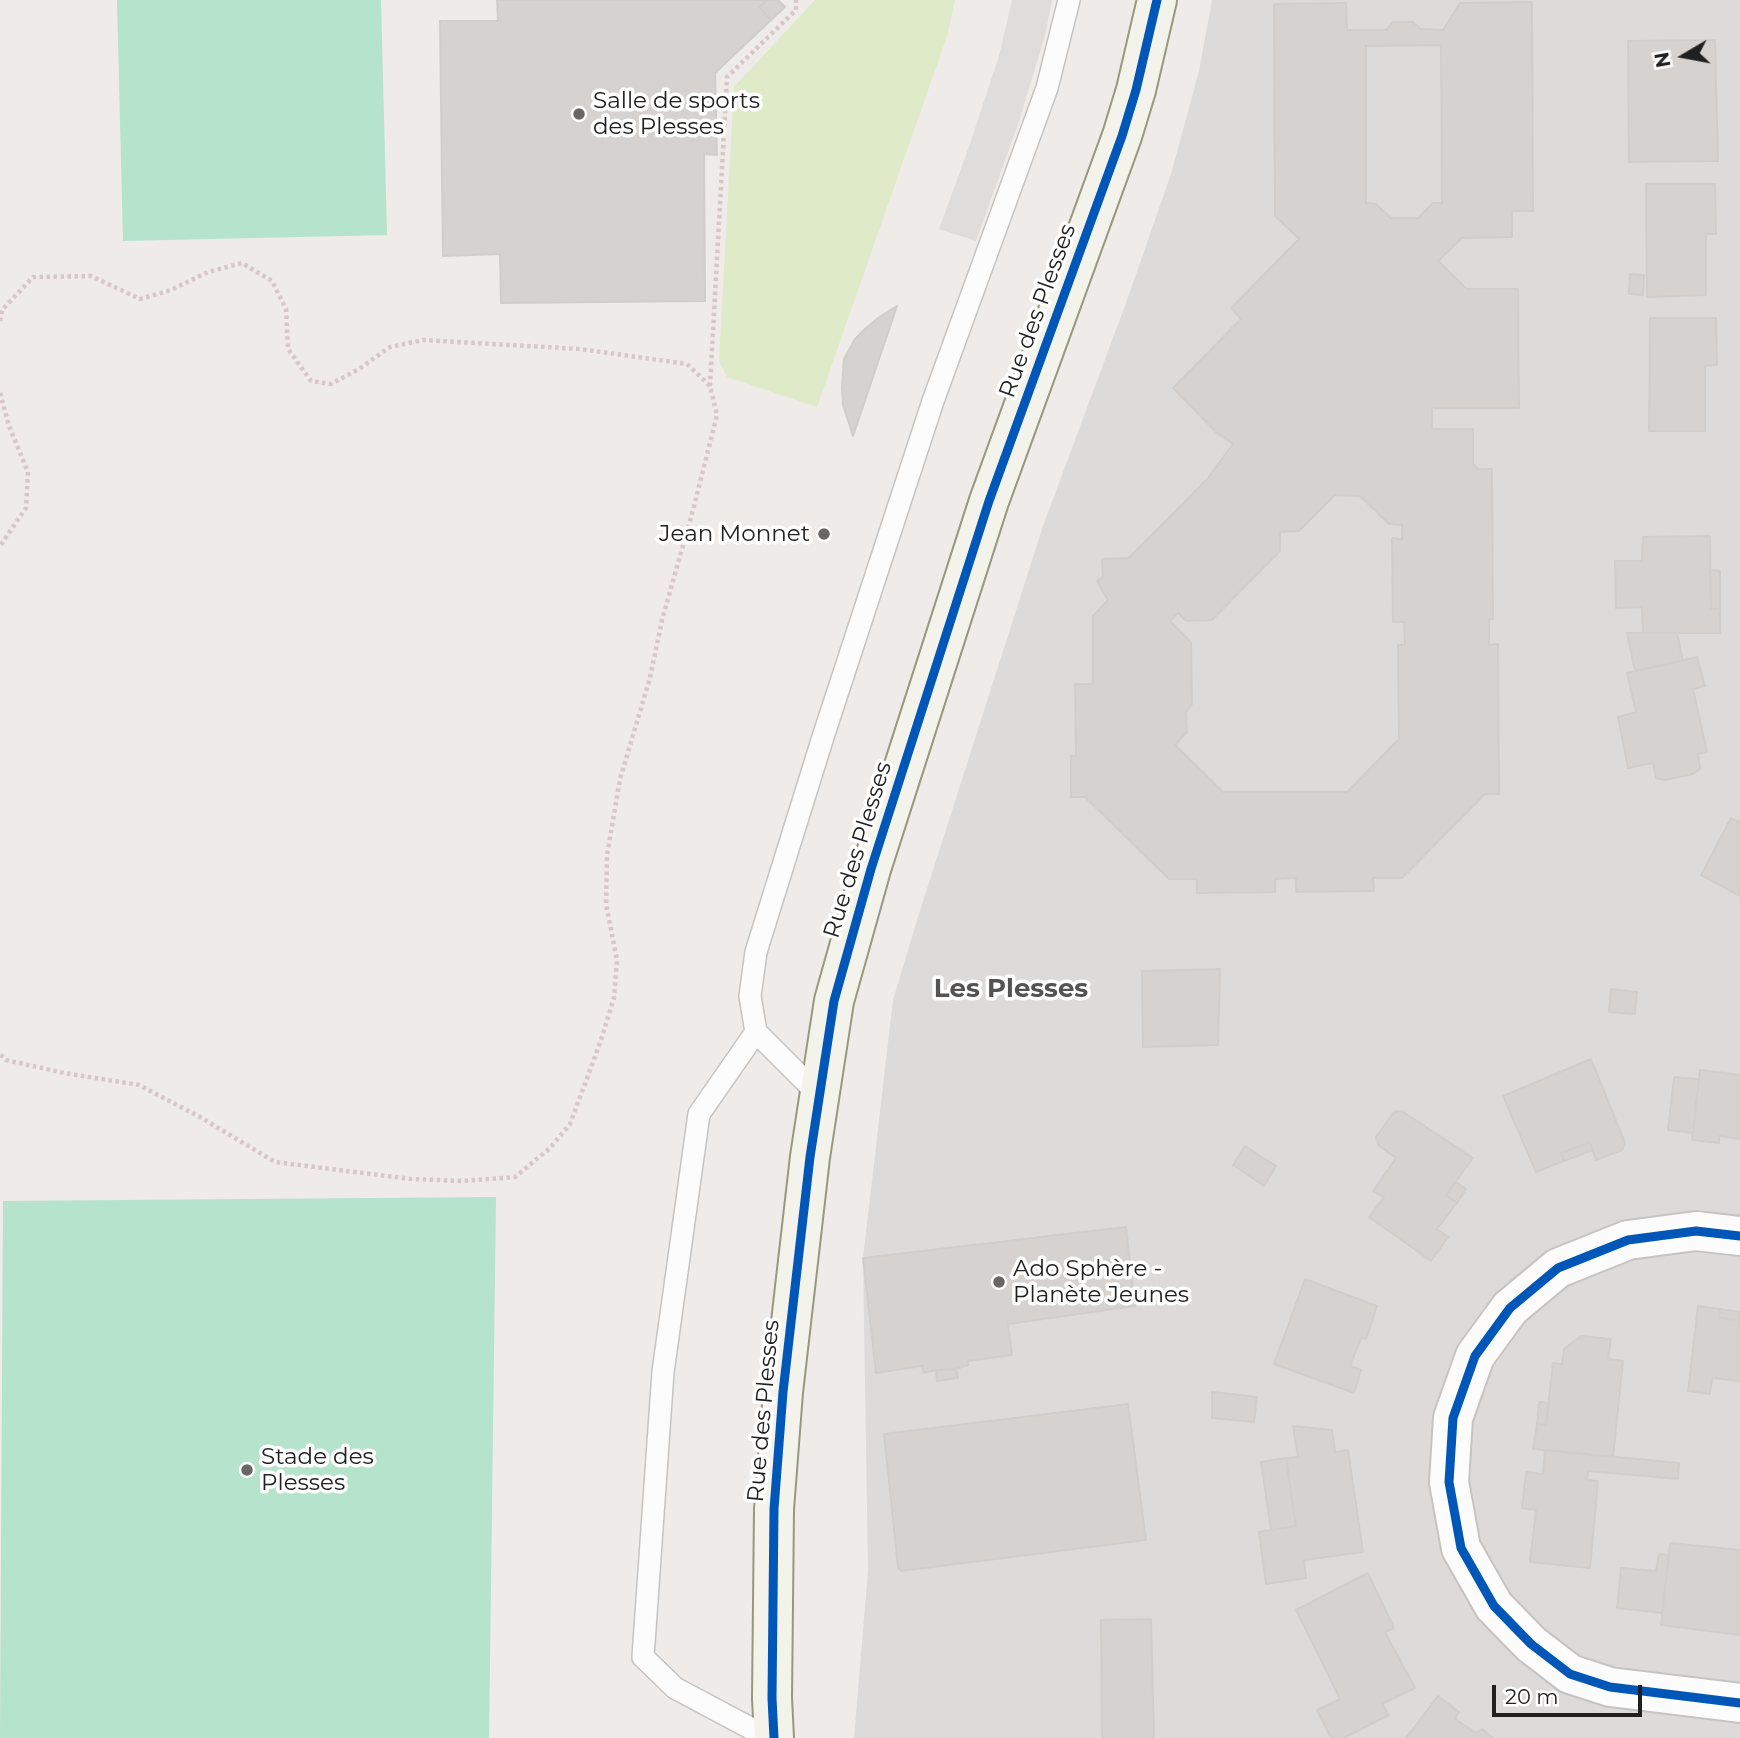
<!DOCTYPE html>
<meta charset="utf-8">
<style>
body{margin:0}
#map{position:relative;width:1740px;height:1738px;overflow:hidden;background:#eeebe8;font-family:Montserrat,sans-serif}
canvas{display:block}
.north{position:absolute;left:1649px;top:21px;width:70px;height:70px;-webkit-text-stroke:5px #fff;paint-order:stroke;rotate:260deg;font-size:19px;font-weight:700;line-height:28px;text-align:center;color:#202020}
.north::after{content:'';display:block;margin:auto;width:24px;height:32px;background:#202020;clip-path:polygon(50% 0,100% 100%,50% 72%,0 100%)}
.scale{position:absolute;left:1492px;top:1685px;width:150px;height:32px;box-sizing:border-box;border:4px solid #202020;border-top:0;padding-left:9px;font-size:21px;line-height:24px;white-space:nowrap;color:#202020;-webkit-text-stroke:5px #fff;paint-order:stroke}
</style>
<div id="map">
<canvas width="1740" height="1738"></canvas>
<div class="north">N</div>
<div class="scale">20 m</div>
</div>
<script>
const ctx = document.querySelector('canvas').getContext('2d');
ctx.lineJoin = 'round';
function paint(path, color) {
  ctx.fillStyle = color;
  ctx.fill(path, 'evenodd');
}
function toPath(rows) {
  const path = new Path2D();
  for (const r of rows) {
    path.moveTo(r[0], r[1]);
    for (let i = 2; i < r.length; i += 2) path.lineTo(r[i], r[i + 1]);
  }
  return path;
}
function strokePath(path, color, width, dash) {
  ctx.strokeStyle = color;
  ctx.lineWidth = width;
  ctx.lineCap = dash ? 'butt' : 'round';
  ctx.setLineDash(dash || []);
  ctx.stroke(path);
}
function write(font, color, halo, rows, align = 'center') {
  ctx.font = font + ' Montserrat,sans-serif';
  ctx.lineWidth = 7;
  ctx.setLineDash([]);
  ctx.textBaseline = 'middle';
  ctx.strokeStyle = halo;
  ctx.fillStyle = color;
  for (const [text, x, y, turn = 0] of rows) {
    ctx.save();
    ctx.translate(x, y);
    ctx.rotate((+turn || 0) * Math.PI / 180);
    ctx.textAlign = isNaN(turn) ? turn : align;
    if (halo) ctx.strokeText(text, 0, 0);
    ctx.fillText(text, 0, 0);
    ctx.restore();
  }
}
paint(toPath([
 [1212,0,1740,0,1740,1738,854,1738,868,1571,863,1258,893,1000,918,917,1043,526,1126,303,1171,174,1199,71]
]), '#dddbda');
paint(toPath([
 [815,0,955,0,947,36,817,407,727,377,719,361,734,87]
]), '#deeac8');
paint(toPath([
 [117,0,381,0,387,235,123,241],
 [496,1197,489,1738,0,1738,3,1201]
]), '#b5e3cb');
paint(toPath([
 [1012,0,1052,0,1045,36,1018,124,976,241,939,229,970,144,999,56]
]), '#dedddc');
const building = toPath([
 [497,0,767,0,759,7,771,20,715,73,717,155,704,154,705,301,501,303,500,254,443,256,440,21,498,21,497,0],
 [767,0,778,0,785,7,771,20,759,7,767,0],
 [1532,2,1533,211,1512,211,1512,237,1462,238,1438,261,1467,289,1518,289,1519,408,1432,408,1432,429,1473,429,1473,464,1478,469,1492,469,1493,619,1489,619,1489,645,1498,644,1499,794,1485,794,1402,878,1373,878,1374,891,1296,892,1296,878,1275,879,1275,892,1197,893,1197,879,1169,879,1085,797,1071,797,1071,756,1076,756,1075,684,1093,684,1093,616,1108,600,1097,581,1103,577,1102,559,1129,558,1208,478,1233,444,1216,432,1173,388,1241,319,1231,308,1299,239,1275,216,1274,4,1346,3,1347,30,1386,30,1393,22,1413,22,1421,29,1443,30,1460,3,1532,2],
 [1441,45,1442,203,1433,203,1418,218,1391,218,1376,204,1366,203,1366,46,1441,45],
 [1335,495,1360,496,1389,524,1402,525,1402,539,1392,538,1393,622,1404,622,1405,645,1398,645,1399,739,1347,792,1223,792,1175,745,1187,732,1186,712,1192,704,1191,642,1170,621,1178,613,1186,621,1212,620,1280,551,1280,532,1299,531,1335,495],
 [1715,40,1718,161,1629,162,1628,41,1715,40],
 [1646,184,1715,184,1716,234,1706,234,1706,295,1647,297,1646,184],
 [1630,274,1644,275,1643,295,1629,294,1630,274],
 [897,306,853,436,843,405,842,388,844,359,855,339,865,329,878,318,897,306],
 [1650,318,1716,318,1717,365,1705,366,1705,431,1649,431,1650,318],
 [1710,536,1711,609,1720,609,1720,633,1643,633,1642,607,1616,608,1615,561,1642,561,1643,537,1710,536],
 [1710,570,1720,571,1720,609,1711,609,1710,570],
 [1627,633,1677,633,1683,661,1635,671,1627,633],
 [1697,657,1705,686,1693,689,1707,752,1698,754,1700,769,1693,774,1665,780,1656,778,1653,763,1628,768,1618,717,1636,712,1627,673,1697,657],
 [1731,818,1740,823,1740,896,1701,875,1731,818],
 [1220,969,1218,1045,1143,1047,1142,971,1220,969],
 [1611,989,1637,992,1635,1014,1609,1012,1611,989],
 [1591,1059,1625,1143,1622,1150,1596,1160,1590,1142,1561,1153,1564,1161,1536,1172,1503,1096,1591,1059],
 [1700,1070,1740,1075,1740,1139,1719,1136,1719,1143,1692,1140,1700,1070],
 [1674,1077,1699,1079,1693,1133,1668,1130,1674,1077],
 [1402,1111,1473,1158,1446,1195,1457,1203,1437,1229,1448,1237,1431,1261,1369,1217,1384,1197,1373,1191,1396,1158,1378,1145,1376,1137,1394,1112,1402,1111],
 [1590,1142,1593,1150,1564,1161,1561,1153,1590,1142],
 [1245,1146,1276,1166,1264,1186,1233,1165,1245,1146],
 [1456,1182,1466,1189,1457,1203,1446,1195,1456,1182],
 [1126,1227,1135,1306,1008,1324,1012,1355,967,1361,968,1365,956,1369,936,1370,924,1373,922,1366,876,1373,863,1258,1126,1227],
 [1305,1279,1377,1306,1366,1339,1361,1338,1350,1366,1361,1370,1354,1393,1274,1364,1305,1279],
 [1698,1306,1720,1309,1719,1318,1740,1320,1740,1381,1712,1378,1710,1394,1688,1391,1698,1306],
 [1720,1309,1740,1312,1740,1320,1719,1318,1720,1309],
 [1581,1336,1611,1339,1608,1359,1623,1361,1613,1457,1533,1449,1537,1424,1546,1425,1553,1363,1562,1364,1564,1349,1581,1336],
 [956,1369,958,1378,937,1381,936,1370,956,1369],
 [1212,1392,1257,1397,1254,1422,1212,1418,1212,1392],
 [1539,1402,1549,1403,1546,1425,1537,1424,1539,1402],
 [1128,1404,1146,1540,901,1571,898,1567,884,1434,1128,1404],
 [1293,1426,1332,1430,1335,1452,1348,1450,1363,1552,1304,1560,1306,1578,1266,1584,1259,1532,1296,1526,1286,1458,1298,1457,1293,1426],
 [1545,1450,1679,1463,1678,1479,1588,1471,1587,1480,1598,1481,1590,1568,1530,1562,1536,1510,1522,1508,1526,1472,1543,1474,1545,1450],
 [1286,1458,1296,1526,1271,1530,1261,1462,1286,1458],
 [1670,1543,1740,1550,1740,1635,1661,1625,1670,1543],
 [1659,1554,1669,1555,1662,1613,1617,1608,1621,1568,1656,1571,1659,1554],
 [1368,1573,1394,1628,1385,1632,1415,1688,1382,1704,1389,1715,1344,1738,1331,1738,1317,1710,1340,1699,1296,1610,1368,1573],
 [1151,1619,1154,1738,1102,1738,1101,1620,1151,1619],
 [1438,1696,1459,1712,1455,1719,1476,1733,1482,1729,1493,1738,1406,1738,1438,1696]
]);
paint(building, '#d5d2cf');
strokePath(building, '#d1cdca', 2);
const lane = toPath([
 [756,1032,699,1114,663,1372,643,1657,675,1688,769,1738],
 [819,1095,756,1032,750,996,756,952,823,737,933,401,1047,88,1069,0]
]);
const street = toPath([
 [1740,1236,1696,1231,1628,1240,1558,1268,1510,1308,1475,1356,1453,1418,1449,1482,1461,1548,1494,1606,1531,1644,1570,1674,1610,1687,1740,1703]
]);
const secondary = toPath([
 [774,1738,772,1698,774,1509,783,1392,810,1157,834,1001,871,869,989,501,1122,136,1136,90,1157,0]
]);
strokePath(lane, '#c5c4c3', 24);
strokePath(street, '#c5c4c3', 42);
strokePath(secondary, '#989780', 42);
strokePath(toPath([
 [0,321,2,310,33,277,91,276,140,299,171,290,208,272,242,263,272,281,286,309,288,349,311,381,331,384,359,369,390,347,423,340,580,349,687,364,710,386,717,415,693,510,662,620,650,678,620,779,607,855,606,904,617,960,614,998,600,1043,570,1124,550,1148,515,1177,463,1181,411,1179,275,1162,200,1117,139,1085,64,1073,6,1060,0,1054],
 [710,386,727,77,796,10,796,0],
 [0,393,9,426,28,472,26,508,0,546]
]), '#d7c8c7', 4.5, [3.5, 3.5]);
strokePath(lane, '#fcfcfc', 21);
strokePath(street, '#fcfcfc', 38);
strokePath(secondary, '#f4f3eb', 38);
strokePath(toPath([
 [1740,1236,1696,1231,1628,1240,1558,1268,1510,1308,1475,1356,1453,1418,1449,1482,1461,1548,1494,1606,1531,1644,1570,1674,1610,1687,1740,1703],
 [774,1738,772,1698,774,1509,783,1392,810,1157,834,1001,871,869,989,501,1122,136,1136,90,1157,0]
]), '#0057b8', 9);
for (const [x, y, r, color] of [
 [579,114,7,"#686766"],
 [824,534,7,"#686766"],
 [999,1282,7,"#686766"],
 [247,1470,7,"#686766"]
]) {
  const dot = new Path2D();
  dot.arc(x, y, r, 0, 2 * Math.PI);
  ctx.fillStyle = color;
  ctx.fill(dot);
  strokePath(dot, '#fff', 2.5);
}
write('23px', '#202020', '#fff', [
 ["Salle de sports",593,101],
 ["des Plesses",593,127],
 ["Jean Monnet",810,534,"right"],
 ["Ado Sphère -",1013,1269],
 ["Planète Jeunes",1013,1295],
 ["Stade des",261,1457],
 ["Plesses",261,1483]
], 'left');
write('23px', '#202020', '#fff', [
 ["Rue des Plesses",1038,311,-70],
 ["Rue des Plesses",858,850,-73],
 ["Rue des Plesses",764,1411,-85]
]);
write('bold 26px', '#535353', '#fff', [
 ["Les Plesses",1011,989]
]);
</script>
